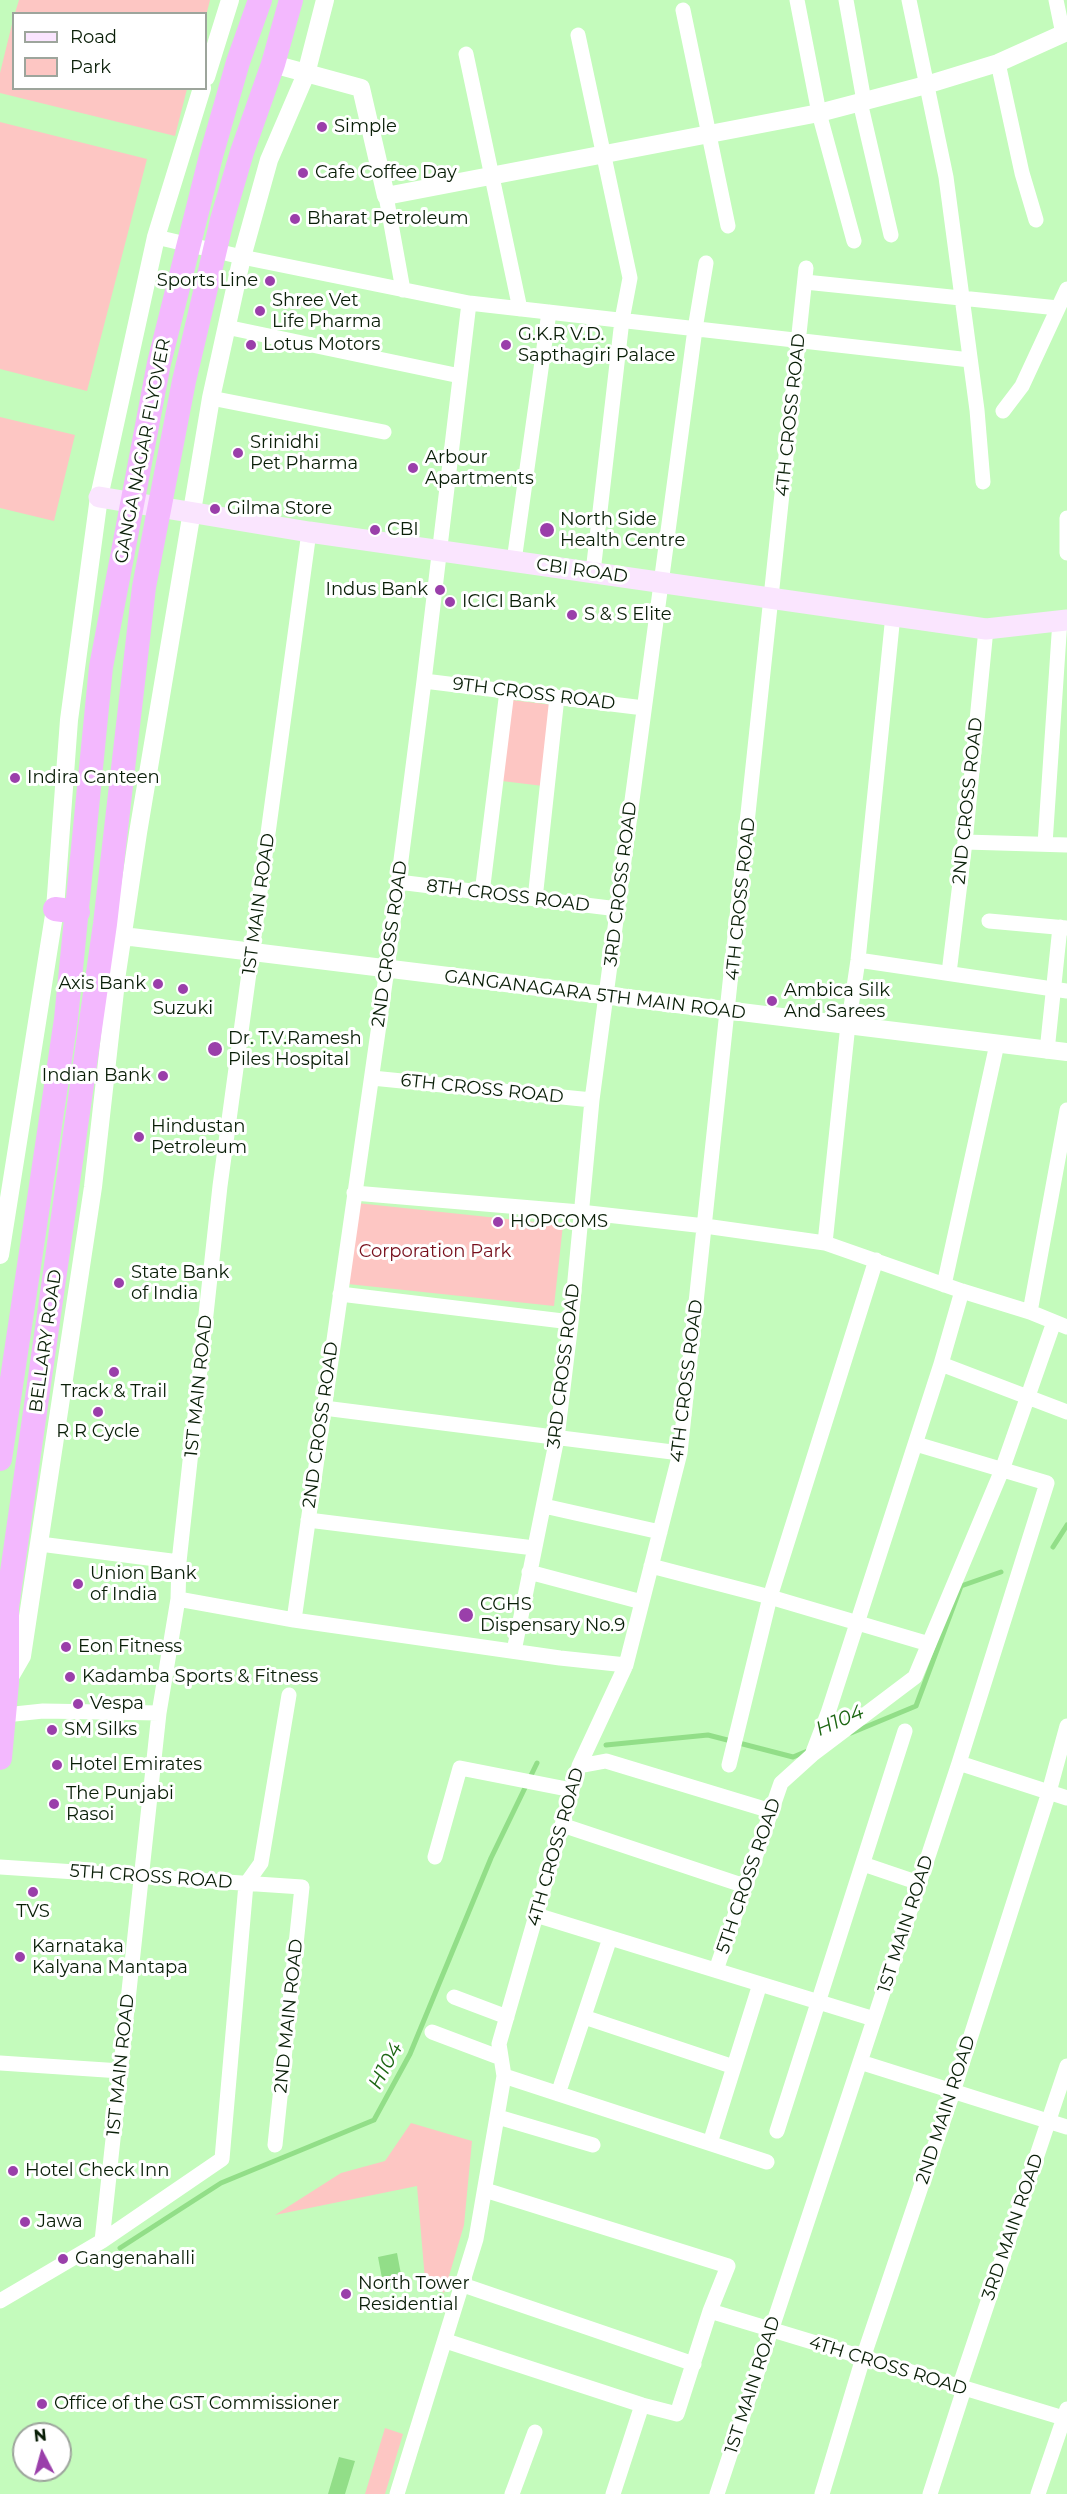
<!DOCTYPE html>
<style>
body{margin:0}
#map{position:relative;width:1067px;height:2494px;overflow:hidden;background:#c4fbbc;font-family:Montserrat,sans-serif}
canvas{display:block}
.legend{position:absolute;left:12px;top:12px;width:195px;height:78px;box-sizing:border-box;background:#fff;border:2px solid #9da59c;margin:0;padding:8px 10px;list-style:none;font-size:18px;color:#091e07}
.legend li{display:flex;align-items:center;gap:12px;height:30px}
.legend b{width:30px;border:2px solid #9da59c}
.north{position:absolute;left:12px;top:2422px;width:60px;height:60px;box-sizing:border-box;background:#fff;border:2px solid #9da59c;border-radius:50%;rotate:354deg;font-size:16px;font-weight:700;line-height:24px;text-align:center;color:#091e07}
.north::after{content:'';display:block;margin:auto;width:21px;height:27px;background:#9a3faa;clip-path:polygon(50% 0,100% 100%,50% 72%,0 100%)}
</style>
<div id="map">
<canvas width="1067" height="2494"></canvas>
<ul class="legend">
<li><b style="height:8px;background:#fae5fe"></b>Road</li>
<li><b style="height:16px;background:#fdc6c3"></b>Park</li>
</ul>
<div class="north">N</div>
</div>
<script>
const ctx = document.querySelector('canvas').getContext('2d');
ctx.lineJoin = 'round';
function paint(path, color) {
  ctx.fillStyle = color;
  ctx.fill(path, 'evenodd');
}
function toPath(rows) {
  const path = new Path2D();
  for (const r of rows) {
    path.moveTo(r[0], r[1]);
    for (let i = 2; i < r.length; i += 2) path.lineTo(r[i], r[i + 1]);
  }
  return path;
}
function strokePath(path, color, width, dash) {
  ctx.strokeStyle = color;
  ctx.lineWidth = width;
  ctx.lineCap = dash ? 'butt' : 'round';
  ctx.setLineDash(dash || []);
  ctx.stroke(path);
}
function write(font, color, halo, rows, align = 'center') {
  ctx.font = font + ' Montserrat,sans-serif';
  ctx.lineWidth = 6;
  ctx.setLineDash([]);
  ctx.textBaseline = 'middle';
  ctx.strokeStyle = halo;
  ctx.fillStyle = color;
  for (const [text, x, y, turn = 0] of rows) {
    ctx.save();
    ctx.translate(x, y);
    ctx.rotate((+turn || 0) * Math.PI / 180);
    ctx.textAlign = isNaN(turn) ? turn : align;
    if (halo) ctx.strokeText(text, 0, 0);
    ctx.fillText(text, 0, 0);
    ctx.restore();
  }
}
paint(toPath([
 [19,0,210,0,206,16,206,14,15,13],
 [13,20,14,88,187,89,175,136,0,93,0,73],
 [0,122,147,159,87,391,0,369],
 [0,417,75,435,54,521,0,508],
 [511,700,553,705,543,786,502,781],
 [357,1203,563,1225,554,1306,348,1284],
 [411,2123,472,2141,464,2225,444,2293,425,2280,417,2186,275,2215,341,2173,385,2161],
 [385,2428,403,2434,385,2494,365,2494]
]), '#fdc6c3');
paint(toPath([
 [397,2253,403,2285,384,2289,378,2257],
 [339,2457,355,2461,345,2494,328,2494]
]), '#92de88');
strokePath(toPath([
 [1053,1547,1067,1525],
 [851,1733,916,1706,961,1586,1001,1572],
 [606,1745,708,1735,793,1757,810,1750],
 [120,2248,221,2183,374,2120,410,2054,491,1858,537,1763]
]), '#92de88', 5);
strokePath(toPath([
 [797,0,819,113,854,241],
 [846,0,864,101],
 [909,0,946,177,977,410,983,482],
 [1056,0,1063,34],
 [683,10,728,226],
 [578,35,630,278,622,320,593,572],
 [466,54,520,309],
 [998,63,1022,173,1036,220],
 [860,102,891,235],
 [386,196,403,290],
 [156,237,242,257,469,303,970,360],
 [805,282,1058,308],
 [226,327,460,376],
 [211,398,384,432],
 [1003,411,1022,386,1067,289],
 [1067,518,1067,553],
 [514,561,549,312],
 [424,681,644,708],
 [965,842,1067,845],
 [1045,844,1060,620],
 [398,882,618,909],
 [482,893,507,691],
 [535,899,557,697],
 [989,921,1067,928],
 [858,960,1067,991],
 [949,973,965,842,986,629],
 [1047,1051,1060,927],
 [372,1078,592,1100],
 [354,1193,580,1212,705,1226,825,1243,962,1291,1030,1312,1067,1327],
 [825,1243,847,1034,858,960,893,615],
 [944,1285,997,1044],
 [340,1294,571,1322],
 [1030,1312,1067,1110],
 [941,1364,1067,1412],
 [324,1408,680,1453],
 [544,1506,660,1532],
 [308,1520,534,1548],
 [40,1544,179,1562],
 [651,1566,770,1597,876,1260],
 [529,1572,642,1602],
 [178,1599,294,1620,560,1658,626,1665],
 [294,1620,387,969,424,681,469,303],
 [514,1651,557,1438,571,1322,592,1100,695,329,706,263],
 [5,1715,43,1711,159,1713],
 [813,1754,915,1677,1002,1470,1054,1322],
 [959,1763,1067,1798],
 [729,1765,770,1597,929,1644],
 [579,1766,606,1761,771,1811],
 [562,1825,745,1886],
 [435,1857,460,1768,572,1790],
 [863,1864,919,1883],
 [0,1867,302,1887,275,2145],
 [536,1915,874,2019],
 [716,1970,781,1783,812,1755,828,1713,941,1364,962,1291],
 [454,1997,507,2017],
 [584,2017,734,2067],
 [432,2032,501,2058],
 [860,2062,1067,2127],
 [0,2063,121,2071],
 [504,2076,767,2162],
 [558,2094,610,1938],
 [498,2117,593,2145],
 [777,2131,905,1731],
 [710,2143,760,1984],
 [102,2241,159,1713,178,1599,179,1562,220,1186,309,532],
 [463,2285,694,2364],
 [0,2301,102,2241,222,2159,246,1884,261,1863,289,1695],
 [710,2311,1067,2419],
 [446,2341,642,2405,677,2414,710,2311,728,2266,485,2190],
 [959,2388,1067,2066],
 [397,2494,476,2239,504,2076,499,2044,579,1766,626,1665,680,1453,806,268],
 [512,2494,535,2432],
 [613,2494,642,2405],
 [717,2494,959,1763,1047,1483,916,1444],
 [822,2494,863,2358,953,2092,1049,1792,1067,1726],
 [930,2494,964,2389],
 [1038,2494,1067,2409]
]), '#fff', 15);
strokePath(toPath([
 [273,64,361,88,386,196,819,113,926,85,998,63,1067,32],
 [206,77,230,0],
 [115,931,123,936,1067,1052],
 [0,1255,55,909,69,720,99,497,156,237,202,88],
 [7,1682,22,1656,93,1187,117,973,138,833,211,398,242,257,269,160,306,74,325,0]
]), '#fff', 18);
strokePath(toPath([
 [99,497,309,532,986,629,1067,620]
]), '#fae5fe', 21);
strokePath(toPath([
 [55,909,78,912],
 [0,1459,66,1019,101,667,159,363,211,156,238,62,260,0],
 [0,1758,7,1683,7,1607,105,924,144,587,184,381,222,220,242,152,273,64,291,0]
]), '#f3b8fe', 24);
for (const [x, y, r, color] of [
 [322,127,6,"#9a3faa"],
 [303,173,6,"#9a3faa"],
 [295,219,6,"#9a3faa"],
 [270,281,6,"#9a3faa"],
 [260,311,6,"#9a3faa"],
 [251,345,6,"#9a3faa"],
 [506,345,6,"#9a3faa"],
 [238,453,6,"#9a3faa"],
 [413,468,6,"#9a3faa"],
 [215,509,6,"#9a3faa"],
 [375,530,6,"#9a3faa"],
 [547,530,8,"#9a3faa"],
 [440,590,6,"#9a3faa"],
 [450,602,6,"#9a3faa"],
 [572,615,6,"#9a3faa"],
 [15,778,6,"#9a3faa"],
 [158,984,6,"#9a3faa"],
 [183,989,6,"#9a3faa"],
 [772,1001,6,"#9a3faa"],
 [215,1049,8,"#9a3faa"],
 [163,1076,6,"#9a3faa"],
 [139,1137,6,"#9a3faa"],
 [498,1222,6,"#9a3faa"],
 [119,1283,6,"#9a3faa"],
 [114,1372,6,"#9a3faa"],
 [98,1412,6,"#9a3faa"],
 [78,1584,6,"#9a3faa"],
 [466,1615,8,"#9a3faa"],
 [66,1647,6,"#9a3faa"],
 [70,1677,6,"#9a3faa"],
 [78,1704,6,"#9a3faa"],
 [52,1730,6,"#9a3faa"],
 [57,1765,6,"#9a3faa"],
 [54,1804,6,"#9a3faa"],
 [33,1892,6,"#9a3faa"],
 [20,1957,6,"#9a3faa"],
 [13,2171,6,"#9a3faa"],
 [25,2222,6,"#9a3faa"],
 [63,2259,6,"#9a3faa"],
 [346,2294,6,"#9a3faa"],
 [42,2404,6,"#9a3faa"]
]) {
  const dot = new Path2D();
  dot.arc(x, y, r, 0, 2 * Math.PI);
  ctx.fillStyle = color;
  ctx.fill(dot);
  strokePath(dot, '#fff', 2);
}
write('18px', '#091e07', '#fff', [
 ["Simple",334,127],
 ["Cafe Coffee Day",315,173],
 ["Bharat Petroleum",307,219],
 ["Sports Line",258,281,"right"],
 ["Shree Vet",272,301],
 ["Life Pharma",272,322],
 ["G.K.R V.D.",518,335],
 ["Sapthagiri Palace",518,356],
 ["Lotus Motors",263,345],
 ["Srinidhi",250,443],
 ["Pet Pharma",250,464],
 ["Arbour",425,458],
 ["Apartments",425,479],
 ["Gilma Store",227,509],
 ["North Side",560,520],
 ["Health Centre",560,541],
 ["CBI",387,530],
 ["Indus Bank",428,590,"right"],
 ["ICICI Bank",462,602],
 ["S & S Elite",584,615],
 ["Indira Canteen",27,778],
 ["Axis Bank",146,984,"right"],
 ["Ambica Silk",784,991],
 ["And Sarees",784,1012],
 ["Suzuki",183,1009,"center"],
 ["Dr. T.V.Ramesh",228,1039],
 ["Piles Hospital",228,1060],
 ["Indian Bank",151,1076,"right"],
 ["Hindustan",151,1127],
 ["Petroleum",151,1148],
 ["HOPCOMS",510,1222],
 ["State Bank",131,1273],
 ["of India",131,1294],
 ["Track & Trail",114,1392,"center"],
 ["R R Cycle",98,1432,"center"],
 ["Union Bank",90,1574],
 ["of India",90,1595],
 ["CGHS",480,1605],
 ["Dispensary No.9",480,1626],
 ["Eon Fitness",78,1647],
 ["Kadamba Sports & Fitness",82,1677],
 ["Vespa",90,1704],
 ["SM Silks",64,1730],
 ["Hotel Emirates",69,1765],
 ["The Punjabi",66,1794],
 ["Rasoi",66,1815],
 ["TVS",33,1912,"center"],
 ["Karnataka",32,1947],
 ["Kalyana Mantapa",32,1968],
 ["Hotel Check Inn",25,2171],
 ["Jawa",37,2222],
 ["Gangenahalli",75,2259],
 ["North Tower",358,2284],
 ["Residential",358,2305],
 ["Office of the GST Commissioner",54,2404]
], 'left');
write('18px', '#091e07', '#fff', [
 ["4TH CROSS ROAD",791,415,-84],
 ["GANGA NAGAR FLYOVER",143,451,-79],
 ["CBI ROAD",582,571,8],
 ["9TH CROSS ROAD",534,694,7],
 ["2ND CROSS ROAD",968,801,-84],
 ["3RD CROSS ROAD",621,884,-83],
 ["8TH CROSS ROAD",508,896,7],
 ["4TH CROSS ROAD",741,899,-84],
 ["1ST MAIN ROAD",259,904,-82],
 ["2ND CROSS ROAD",390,944,-82],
 ["GANGANAGARA 5TH MAIN ROAD",595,995,7],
 ["6TH CROSS ROAD",482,1089,6],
 ["BELLARY ROAD",46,1341,-82],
 ["3RD CROSS ROAD",564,1366,-83],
 ["4TH CROSS ROAD",687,1381,-83],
 ["1ST MAIN ROAD",199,1386,-84],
 ["2ND CROSS ROAD",321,1425,-82],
 ["4TH CROSS ROAD",556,1847,-74],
 ["5TH CROSS ROAD",749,1876,-71],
 ["5TH CROSS ROAD",151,1877,4],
 ["1ST MAIN ROAD",906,1924,-72],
 ["2ND MAIN ROAD",289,2016,-84],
 ["1ST MAIN ROAD",121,2065,-84],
 ["2ND MAIN ROAD",946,2110,-72],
 ["3RD MAIN ROAD",1013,2227,-71],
 ["4TH CROSS ROAD",888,2366,17],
 ["1ST MAIN ROAD",753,2385,-72]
]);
write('18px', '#770f1c', '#fff', [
 ["Corporation Park",435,1252]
]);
write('italic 20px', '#1c6612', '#fff', [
 ["H104",840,1721,-23],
 ["H104",386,2066,-62]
]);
</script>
